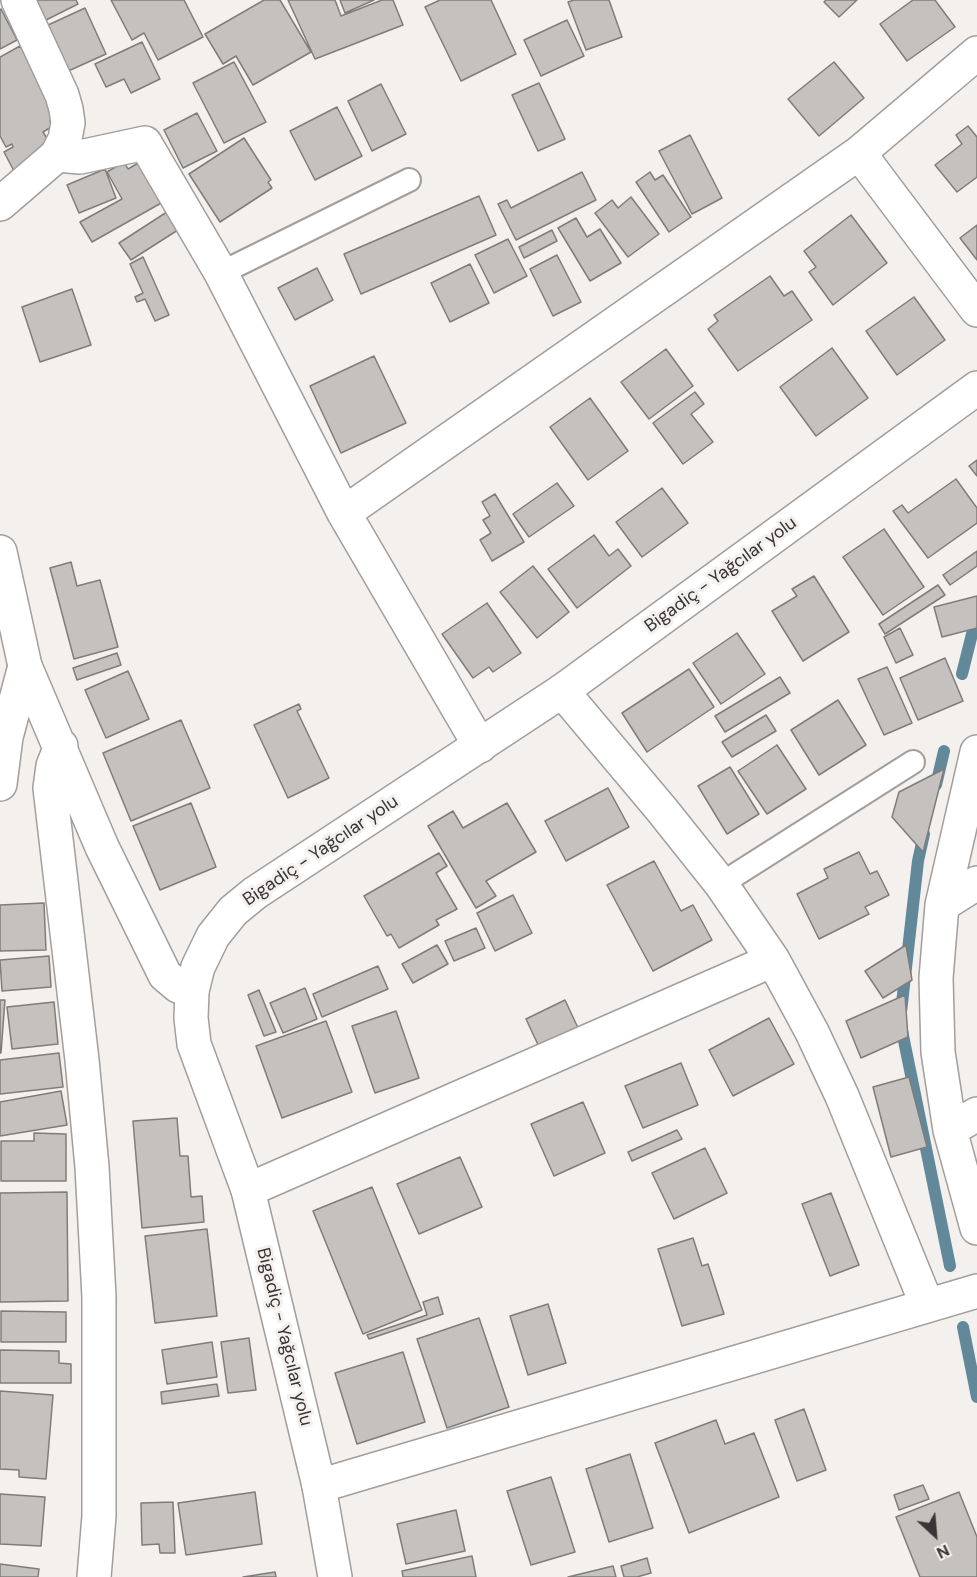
<!DOCTYPE html>
<meta charset="utf-8">
<style>
body{margin:0}
#map{position:relative;width:977px;height:1577px;overflow:hidden;background:#f3f0ee;font-family:"DM Sans",sans-serif}
canvas{display:block}
.north{position:absolute;left:905px;top:1505px;width:60px;height:60px;-webkit-text-stroke:4px #f3f0ee;paint-order:stroke;rotate:154deg;font-size:16px;font-weight:700;line-height:24px;text-align:center;color:#373535}
.north::after{content:'';display:block;margin:auto;width:21px;height:27px;background:#373535;clip-path:polygon(50% 0,100% 100%,50% 72%,0 100%)}
</style>
<div id="map">
<canvas width="977" height="1577"></canvas>
<div class="north">N</div>
</div>
<script>
const ctx = document.querySelector('canvas').getContext('2d');
ctx.lineJoin = 'round';
function toPath(rows) {
  const path = new Path2D();
  for (const r of rows) {
    path.moveTo(r[0], r[1]);
    for (let i = 2; i < r.length; i += 2) path.lineTo(r[i], r[i + 1]);
  }
  return path;
}
function strokePath(path, color, width, dash) {
  ctx.strokeStyle = color;
  ctx.lineWidth = width;
  ctx.lineCap = dash ? 'butt' : 'round';
  ctx.setLineDash(dash || []);
  ctx.stroke(path);
}
function paint(path, color) {
  ctx.fillStyle = color;
  ctx.fill(path, 'evenodd');
}
function write(font, color, halo, rows, align = 'center') {
  ctx.font = font + ' "DM Sans",sans-serif';
  ctx.lineWidth = 6;
  ctx.setLineDash([]);
  ctx.textBaseline = 'middle';
  ctx.strokeStyle = halo;
  ctx.fillStyle = color;
  for (const [text, x, y, turn = 0] of rows) {
    ctx.save();
    ctx.translate(x, y);
    ctx.rotate((+turn || 0) * Math.PI / 180);
    ctx.textAlign = isNaN(turn) ? turn : align;
    if (halo) ctx.strokeText(text, 0, 0);
    ctx.fillText(text, 0, 0);
    ctx.restore();
  }
}
strokePath(toPath([
 [962,674,977,614],
 [936,785,944,751],
 [924,834,918,861,900,1021,950,1266],
 [963,1327,977,1397]
]), '#61899a', 12);
const building = toPath([
 [34,0,76,0,78,4,44,21,34,0],
 [111,0,184,0,203,37,158,60,144,33,132,40,111,0],
 [264,0,280,0,311,52,253,85,236,56,223,64,205,34,264,0],
 [288,0,335,0,341,16,382,0,393,0,403,25,315,59,288,0],
 [340,0,374,0,345,13,340,0],
 [440,0,491,0,516,54,461,81,425,7,440,0],
 [574,0,609,0,622,37,586,50,568,2,574,0],
 [826,0,857,0,839,17,824,2,826,0],
 [913,0,935,0,955,27,907,61,880,24,913,0],
 [85,8,106,54,66,72,46,26,85,8],
 [1,9,17,40,0,49,0,10,1,9],
 [567,20,584,56,541,76,524,40,567,20],
 [142,42,160,79,131,93,124,79,106,87,95,64,142,42],
 [20,46,59,116,50,121,53,126,43,132,51,145,15,173,4,152,13,147,12,144,6,147,0,136,0,57,20,46],
 [234,62,266,122,224,143,193,83,234,62],
 [834,62,864,98,819,136,788,99,834,62],
 [539,83,565,139,538,151,512,95,539,83],
 [381,84,406,134,372,151,348,101,381,84],
 [337,107,362,156,315,180,290,131,337,107],
 [197,113,217,151,183,168,164,130,197,113],
 [968,126,977,137,977,177,957,192,935,165,962,144,956,135,968,126],
 [690,135,722,198,692,214,659,151,690,135],
 [244,138,271,180,268,182,272,188,220,222,189,174,244,138],
 [124,162,128,169,140,162,163,202,92,242,80,222,122,199,107,172,124,162],
 [105,169,116,198,79,213,67,185,105,169],
 [582,172,596,200,516,240,498,204,507,200,511,208,582,172],
 [650,172,655,180,663,175,691,217,669,232,636,182,650,172],
 [479,196,496,235,361,294,344,254,479,196],
 [631,197,659,234,628,257,595,213,612,200,618,208,631,197],
 [170,210,181,228,131,260,119,243,170,210],
 [851,215,887,263,833,305,809,272,816,267,804,251,851,215],
 [576,218,587,237,600,229,621,263,590,281,558,228,576,218],
 [977,225,977,260,960,238,977,225],
 [552,230,557,241,524,258,519,247,552,230],
 [508,239,527,276,494,293,475,255,508,239],
 [557,255,581,302,553,316,530,269,557,255],
 [143,257,169,315,155,321,145,299,137,302,135,297,143,293,130,264,143,257],
 [470,264,489,303,450,322,431,283,470,264],
 [317,268,333,300,295,320,278,288,317,268],
 [770,276,784,296,792,291,812,320,738,371,708,329,718,321,714,315,770,276],
 [72,289,91,345,40,362,22,307,72,289],
 [914,297,945,340,897,375,866,331,914,297],
 [832,348,868,398,816,436,780,387,832,348],
 [666,349,693,386,649,419,621,382,666,349],
 [374,356,406,423,341,453,310,386,374,356],
 [695,392,704,404,691,414,713,442,683,464,653,423,695,392],
 [590,398,628,451,588,480,550,427,590,398],
 [977,460,977,476,969,466,977,460],
 [956,479,977,508,977,523,928,558,893,511,902,505,908,513,956,479],
 [557,483,574,506,529,537,513,514,557,483],
 [662,488,688,523,642,557,616,522,662,488],
 [495,494,524,542,492,561,480,540,491,533,483,520,490,516,482,502,495,494],
 [884,529,924,587,883,615,843,557,884,529],
 [594,535,609,556,618,549,631,566,577,608,548,569,594,535],
 [977,551,977,566,950,585,943,575,977,551],
 [71,562,77,586,100,580,118,647,74,659,50,568,71,562],
 [533,566,569,612,537,638,500,592,533,566],
 [814,576,849,632,803,661,772,611,797,596,792,589,814,576],
 [938,585,945,595,885,634,879,624,938,585],
 [977,596,977,628,942,637,934,607,977,596],
 [487,603,521,653,493,672,489,667,473,678,442,634,487,603],
 [900,628,913,655,896,663,884,637,900,628],
 [737,633,765,674,721,704,693,663,737,633],
 [117,653,121,665,77,680,73,668,117,653],
 [945,658,963,701,918,720,900,678,945,658],
 [887,667,912,723,884,735,858,679,887,667],
 [689,669,714,707,647,752,622,713,689,669],
 [128,671,149,719,106,738,85,690,128,671],
 [780,677,790,693,725,732,715,716,780,677],
 [838,700,866,745,819,775,791,730,838,700],
 [299,704,301,709,297,711,329,778,288,798,254,725,299,704],
 [766,715,776,731,732,757,722,742,766,715],
 [181,720,210,788,131,821,103,753,181,720],
 [777,745,806,789,767,814,738,771,777,745],
 [730,767,759,814,727,834,698,786,730,767],
 [944,769,923,852,892,817,899,792,944,769],
 [608,788,629,827,566,861,545,821,608,788],
 [191,803,216,867,160,890,133,826,191,803],
 [507,803,536,852,486,881,496,896,476,908,428,826,453,811,463,828,507,803],
 [859,852,870,874,877,871,889,895,865,907,869,914,819,939,797,894,828,878,824,869,859,852],
 [439,853,447,866,436,873,457,909,436,920,439,925,399,948,391,934,387,936,364,896,439,853],
 [654,861,681,911,693,905,712,940,653,971,607,885,654,861],
 [513,895,532,933,495,951,477,913,513,895],
 [44,903,46,950,0,951,0,905,44,903],
 [476,928,485,948,454,961,445,941,476,928],
 [437,945,448,964,413,983,402,964,437,945],
 [906,945,912,980,883,998,865,971,906,945],
 [49,956,51,987,2,991,0,960,49,956],
 [378,966,388,989,322,1017,313,994,378,966],
 [305,988,317,1019,283,1033,270,1003,305,988],
 [259,990,276,1032,264,1036,248,995,259,990],
 [905,995,908,1037,861,1058,846,1021,905,995],
 [0,1000,5,1000,1,1053,0,1053,0,1000],
 [565,1000,579,1030,540,1049,526,1019,565,1000],
 [54,1002,58,1044,12,1049,7,1007,54,1002],
 [396,1011,419,1078,375,1093,352,1026,396,1011],
 [769,1018,794,1064,733,1096,709,1050,769,1018],
 [326,1021,352,1092,282,1118,256,1046,326,1021],
 [59,1053,63,1087,0,1094,0,1060,59,1053],
 [681,1063,698,1105,643,1128,625,1086,681,1063],
 [909,1077,927,1147,891,1157,873,1087,909,1077],
 [61,1091,67,1125,0,1136,0,1102,61,1091],
 [583,1102,605,1153,554,1176,531,1124,583,1102],
 [177,1118,180,1156,188,1156,191,1197,202,1196,204,1222,142,1228,133,1121,177,1118],
 [677,1130,682,1139,632,1161,628,1152,677,1130],
 [34,1133,66,1134,66,1181,1,1181,1,1141,34,1141,34,1133],
 [705,1148,727,1193,674,1219,652,1173,705,1148],
 [460,1157,482,1207,419,1234,397,1184,460,1157],
 [372,1187,422,1310,363,1334,313,1211,372,1187],
 [67,1192,68,1301,0,1302,0,1193,67,1192],
 [831,1193,859,1265,830,1276,802,1204,831,1193],
 [207,1229,217,1316,155,1323,145,1236,207,1229],
 [693,1238,702,1266,708,1264,724,1314,682,1326,658,1249,693,1238],
 [438,1297,443,1314,369,1339,367,1335,427,1315,423,1302,438,1297],
 [548,1304,566,1363,528,1375,510,1316,548,1304],
 [1,1311,66,1312,66,1342,1,1342,1,1311],
 [479,1318,509,1407,447,1428,417,1339,479,1318],
 [249,1338,256,1390,228,1393,221,1342,249,1338],
 [212,1342,217,1377,167,1384,162,1350,212,1342],
 [0,1350,59,1351,59,1363,71,1364,71,1383,0,1383,0,1350],
 [403,1352,425,1422,357,1444,335,1373,403,1352],
 [217,1384,219,1396,162,1404,161,1392,217,1384],
 [0,1391,53,1395,46,1479,19,1477,19,1470,0,1469,0,1391],
 [804,1409,826,1470,797,1481,775,1420,804,1409],
 [716,1420,725,1444,754,1433,779,1497,689,1533,655,1443,716,1420],
 [630,1454,653,1528,609,1542,586,1469,630,1454],
 [551,1477,575,1552,531,1565,507,1491,551,1477],
 [923,1485,929,1499,899,1510,894,1495,923,1485],
 [255,1492,262,1544,186,1555,178,1503,255,1492],
 [959,1492,977,1537,977,1577,920,1577,896,1517,959,1492],
 [0,1494,45,1497,41,1546,0,1544,0,1494],
 [173,1502,175,1553,160,1553,159,1544,142,1545,141,1503,173,1502],
 [456,1510,465,1551,406,1564,397,1524,456,1510],
 [472,1556,476,1577,403,1577,402,1571,472,1556],
 [647,1558,651,1573,637,1577,624,1577,621,1566,647,1558],
 [0,1564,39,1569,38,1577,0,1577,0,1564],
 [613,1566,616,1577,568,1577,613,1566],
 [275,1572,276,1577,243,1577,275,1572]
]);
paint(building, '#c4c1bf');
strokePath(building, '#7f7d7b', 1.5);
const service = toPath([
 [221,273,409,180],
 [721,884,913,762]
]);
const minor = toPath([
 [859,153,977,310],
 [57,155,80,157,145,143,221,273,344,513,480,746],
 [344,513,859,153,977,53],
 [562,691,662,810,721,884,773,960,812,1032,842,1096,927,1305],
 [6,737,25,666],
 [977,752,942,905,936,978,938,1052,950,1130,977,1228],
 [0,784,6,737,1,717],
 [942,905,977,883],
 [950,1130,977,1114],
 [248,1190,773,960],
 [319,1486,977,1291]
]);
const tertiary = toPath([
 [0,204,57,155,65,139,68,123,66,109,62,95,18,0],
 [0,552,25,666,102,847,165,975,178,986,192,991],
 [61,746,53,766,50,788,82,1060,92,1167,99,1297,99,1516,94,1577]
]);
const secondary = toPath([
 [335,1577,319,1486,248,1190,194,1044,191,1018,192,991,198,967,213,936,233,911,255,893,562,691,977,388]
]);
strokePath(service, '#a19e9c', 26);
strokePath(minor, '#a19e9c', 36);
strokePath(tertiary, '#a19e9c', 36);
strokePath(secondary, '#a19e9c', 36);
strokePath(service, '#fff', 22);
strokePath(minor, '#fff', 33);
strokePath(tertiary, '#fff', 33);
strokePath(secondary, '#fff', 33);
write('18px', '#373535', '#f3f0ee', [
 ["Bigadiç - Yağcılar yolu",721,575,-36],
 ["Bigadiç - Yağcılar yolu",321,851,-34],
 ["Bigadiç - Yağcılar yolu",284,1337,76]
]);
</script>
